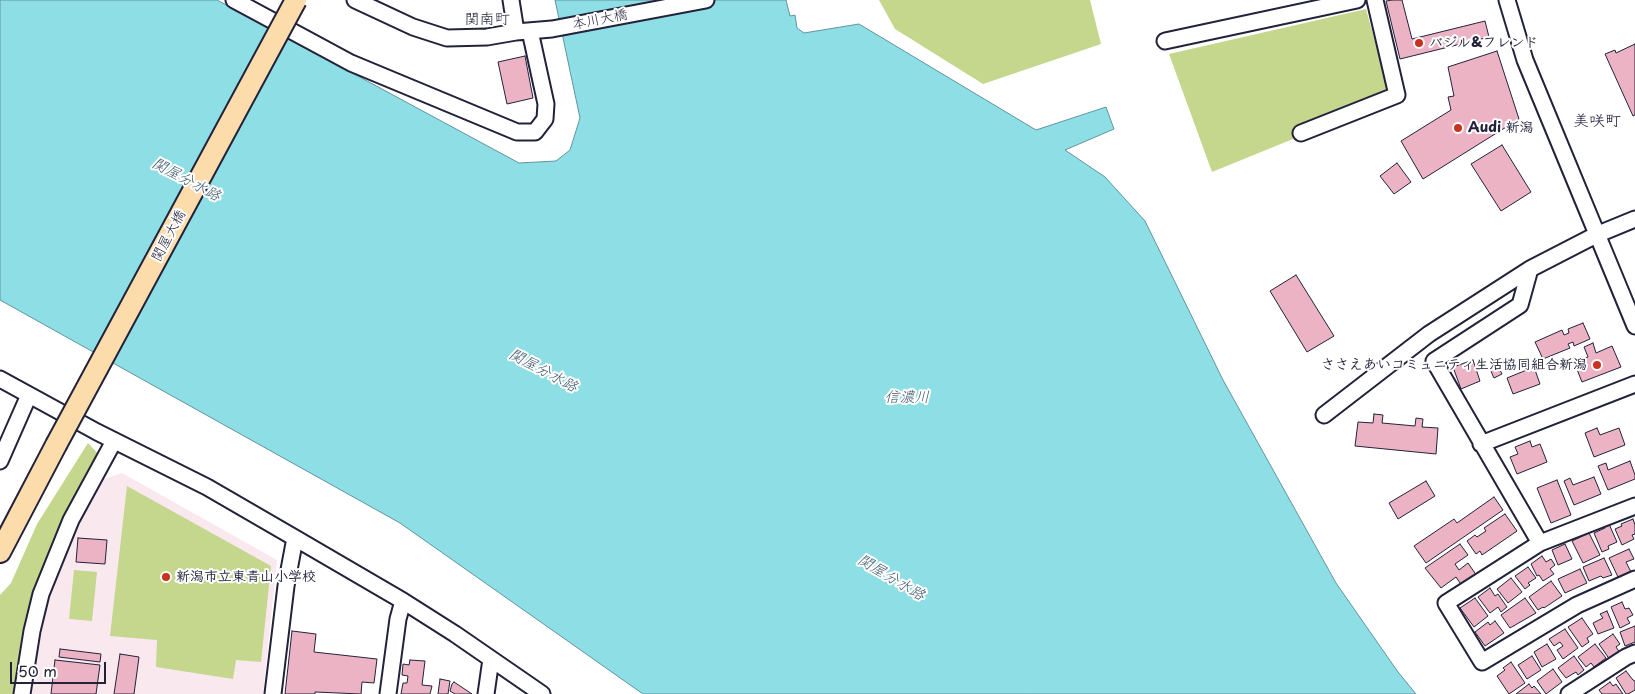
<!DOCTYPE html>
<meta charset="utf-8">
<style>
body{margin:0}
#map{position:relative;width:1635px;height:694px;overflow:hidden;background:#fff;font-family:"Playpen Sans",sans-serif}
canvas{display:block}
.scale{position:absolute;left:10px;top:662px;width:96px;height:22px;box-sizing:border-box;border:2px solid #22223b;border-top:0;padding-left:6px;font-size:15px;line-height:18px;white-space:nowrap;color:#22223b;-webkit-text-stroke:4px #fff;paint-order:stroke}
</style>
<div id="map">
<canvas width="1635" height="694"></canvas>
<div class="scale">50 m</div>
</div>
<script>
const ctx = document.querySelector('canvas').getContext('2d');
ctx.lineJoin = 'round';
function paint(path, color) {
  ctx.fillStyle = color;
  ctx.fill(path, 'evenodd');
}
function toPath(rows) {
  const path = new Path2D();
  for (const r of rows) {
    path.moveTo(r[0], r[1]);
    for (let i = 2; i < r.length; i += 2) path.lineTo(r[i], r[i + 1]);
  }
  return path;
}
function strokePath(path, color, width, dash) {
  ctx.strokeStyle = color;
  ctx.lineWidth = width;
  ctx.lineCap = dash ? 'butt' : 'round';
  ctx.setLineDash(dash || []);
  ctx.stroke(path);
}
function write(font, color, halo, rows, align = 'center') {
  ctx.font = font + ' "Playpen Sans","Klee One",sans-serif';
  ctx.lineWidth = 4;
  ctx.setLineDash([]);
  ctx.textBaseline = 'middle';
  ctx.strokeStyle = halo;
  ctx.fillStyle = color;
  for (const [text, x, y, turn = 0] of rows) {
    ctx.save();
    ctx.translate(x, y);
    ctx.rotate((+turn || 0) * Math.PI / 180);
    ctx.textAlign = isNaN(turn) ? turn : align;
    if (halo) ctx.strokeText(text, 0, 0);
    ctx.fillText(text, 0, 0);
    ctx.restore();
  }
}
paint(toPath([
 [122,473,277,560,263,694,32,694,33,672,50,595,75,530,104,479]
]), '#f9e8ee');
paint(toPath([
 [879,0,1090,0,1101,44,983,84,895,29],
 [1366,9,1391,99,1212,172,1169,54],
 [88,443,101,457,69,520,20,694,0,694,0,595,11,583,37,524],
 [127,486,271,566,261,662,236,660,233,679,156,667,157,640,110,636],
 [74,570,97,572,92,621,69,619]
]), '#c5d78c');
const water = toPath([
 [0,0,217,0,519,163,556,161,570,150,580,118,555,0,786,0,790,16,795,15,797,28,804,33,859,24,1036,130,1106,107,1114,129,1065,150,1105,177,1145,221,1223,380,1336,583,1398,672,1416,694,643,694,400,523,0,300,0,0]
]);
paint(water, '#8ddfe5');
strokePath(water, '#6293a1', 1);
const building = toPath([
 [1392,0,1402,0,1412,39,1485,21,1489,37,1400,59,1386,1,1392,0],
 [1635,44,1635,115,1633,116,1605,54,1615,50,1616,53,1635,44],
 [1497,51,1519,119,1423,179,1401,141,1451,110,1448,97,1454,96,1448,67,1497,51],
 [525,56,533,98,507,104,498,62,525,56],
 [1502,145,1531,192,1501,211,1471,164,1502,145],
 [1397,163,1411,182,1394,194,1380,176,1397,163],
 [1296,275,1334,336,1307,352,1270,291,1296,275],
 [1583,323,1590,339,1574,346,1573,342,1568,344,1570,348,1543,359,1535,342,1562,330,1564,335,1569,333,1568,329,1583,323],
 [1593,343,1596,353,1612,346,1621,367,1582,382,1574,362,1588,357,1584,347,1593,343],
 [1473,360,1480,381,1461,389,1453,367,1473,360],
 [1498,366,1502,374,1494,378,1490,369,1498,366],
 [1534,367,1540,384,1513,394,1507,378,1534,367],
 [1374,414,1383,415,1382,423,1415,426,1416,418,1423,419,1422,427,1438,428,1436,454,1355,446,1358,422,1373,423,1374,414],
 [1597,428,1600,435,1619,428,1625,445,1594,457,1585,433,1597,428],
 [1530,441,1532,447,1540,444,1547,462,1517,474,1510,457,1518,454,1515,447,1530,441],
 [1630,461,1635,475,1635,479,1608,490,1598,466,1606,463,1608,470,1630,461],
 [1594,477,1601,494,1574,505,1564,481,1570,478,1573,485,1594,477],
 [1557,480,1571,515,1551,523,1537,488,1557,480],
 [1426,481,1435,496,1398,519,1389,503,1426,481],
 [1494,497,1503,510,1426,563,1414,546,1454,519,1457,523,1494,497],
 [1505,514,1517,531,1482,555,1480,551,1476,554,1467,541,1475,535,1477,537,1486,531,1484,528,1505,514],
 [1633,519,1635,525,1635,534,1632,535,1634,539,1622,545,1615,529,1622,526,1621,524,1633,519],
 [1609,524,1617,542,1608,546,1609,549,1602,552,1594,533,1605,528,1604,526,1609,524],
 [1589,533,1600,555,1583,563,1572,541,1589,533],
 [78,538,107,540,105,564,76,562,78,538],
 [1460,544,1468,555,1455,564,1459,570,1468,563,1477,576,1462,586,1456,577,1441,588,1425,568,1460,544],
 [1565,544,1572,559,1558,565,1552,550,1565,544],
 [1629,549,1634,559,1626,562,1631,572,1618,577,1609,558,1629,549],
 [1542,556,1546,562,1551,559,1555,565,1550,569,1554,574,1543,581,1539,575,1537,576,1531,564,1542,556],
 [1604,558,1612,575,1603,578,1601,576,1589,581,1583,567,1604,558],
 [1528,567,1536,578,1528,583,1530,585,1525,589,1515,576,1528,567],
 [1580,569,1587,583,1565,593,1558,579,1580,569],
 [1511,578,1522,592,1508,603,1497,589,1511,578],
 [1551,581,1562,596,1544,608,1543,607,1538,610,1529,597,1551,581],
 [1490,588,1495,596,1498,594,1507,607,1501,612,1498,607,1490,613,1478,597,1490,588],
 [1475,598,1488,616,1474,627,1460,608,1475,598],
 [1525,598,1536,613,1510,628,1501,615,1525,598],
 [1622,602,1625,609,1629,608,1633,615,1627,618,1630,623,1620,628,1611,607,1622,602],
 [1607,611,1614,628,1598,634,1593,623,1603,618,1600,614,1607,611],
 [1582,618,1593,634,1587,638,1589,642,1582,647,1568,627,1582,618],
 [1495,621,1504,633,1485,646,1475,632,1488,622,1490,625,1495,621],
 [1635,626,1635,642,1625,646,1620,632,1635,626],
 [1565,629,1578,648,1563,659,1557,650,1563,646,1560,642,1554,646,1549,639,1565,629],
 [292,631,316,634,314,652,377,659,374,683,362,682,361,694,315,692,315,694,285,694,292,631],
 [1613,634,1620,644,1616,647,1620,653,1610,660,1599,644,1613,634],
 [1547,644,1556,659,1542,667,1534,652,1547,644],
 [1595,644,1606,658,1594,667,1591,663,1586,667,1578,657,1595,644],
 [60,649,101,654,100,662,59,657,60,649],
 [120,654,139,657,134,694,114,694,120,654],
 [1532,656,1541,670,1527,679,1518,665,1532,656],
 [1574,656,1584,670,1578,675,1576,672,1566,678,1558,668,1574,656],
 [55,660,100,665,96,694,51,694,55,660],
 [410,660,425,661,422,685,432,686,430,694,401,694,403,683,407,683,408,676,402,675,403,664,409,665,410,660],
 [1511,662,1525,683,1509,694,1497,676,1505,670,1503,668,1511,662],
 [1553,669,1562,682,1546,694,1537,681,1553,669],
 [1626,671,1633,680,1635,681,1635,690,1628,694,1626,694,1616,678,1626,671],
 [440,679,450,681,448,694,438,694,440,679],
 [454,682,472,694,455,694,450,691,452,684,454,682],
 [1610,682,1613,686,1616,684,1623,694,1602,694,1599,690,1610,682],
 [1529,684,1532,688,1534,686,1541,694,1516,694,1529,684]
]);
paint(building, '#ecb3c5');
strokePath(building, '#22223b', 1);
const minor = toPath([
 [234,0,351,63,517,132,535,132,545,119,546,104,530,31],
 [355,0,413,27,447,38,487,37,516,32,552,29,706,0],
 [511,0,516,32],
 [1507,0,1525,60,1635,326],
 [1165,41,1357,0],
 [1301,133,1397,95,1375,0],
 [0,379,97,432,207,487,295,538,403,601,455,634,542,694],
 [1324,415,1429,334,1530,269],
 [1481,444,1635,384],
 [0,461,29,395],
 [1635,506,1540,543,1446,603,1482,662,1577,605,1635,579],
 [1540,543,1434,361,1520,305,1530,269,1596,235,1635,219],
 [22,694,32,631,41,594,71,520,114,441],
 [273,694,286,586,295,538],
 [388,694,398,619,403,601],
 [486,694,491,659],
 [1569,694,1626,657,1635,653]
]);
const major = toPath([
 [0,552,56,445]
]);
strokePath(minor, '#22223b', 19);
strokePath(major, '#22223b', 24);
strokePath(minor, '#fff', 15);
strokePath(major, '#fddcac', 20);
const majorBridge = toPath([
 [56,445,296,0]
]);
strokePath(majorBridge, '#22223b', 24, []);
strokePath(majorBridge, '#fddcac', 20);
for (const [x, y, r, color] of [
 [1419,43,5,"#c8321e"],
 [1458,128,5,"#c8321e"],
 [1597,365,5,"#c8321e"],
 [166,577,5,"#c8321e"]
]) {
  const dot = new Path2D();
  dot.arc(x, y, r, 0, 2 * Math.PI);
  ctx.fillStyle = color;
  ctx.fill(dot);
  strokePath(dot, '#fff', 2);
}
write('14px', '#22223b', '#fff', [
 ["本川大橋",600,20,-11],
 ["関屋大橋",169,236,-62]
]);
write('bold 14px', '#22223b', '#fff', [
 ["バジル&フレンド",1429,43],
 ["Audi 新潟",1468,128],
 ["ささえあいコミュニティ生活協同組合新潟",1587,365,"right"],
 ["新潟市立東青山小学校",176,577]
], 'left');
write('15px', '#22223b', '#fff', [
 ["関南町",487,20]
]);
write('italic 15px', '#425b6e', '#fff', [
 ["関屋分水路",186,180,28],
 ["関屋分水路",543,371,28],
 ["信濃川",907,398],
 ["関屋分水路",891,578,31]
]);
write('16px', '#22223b', '#fff', [
 ["美咲町",1597,122]
]);
</script>
